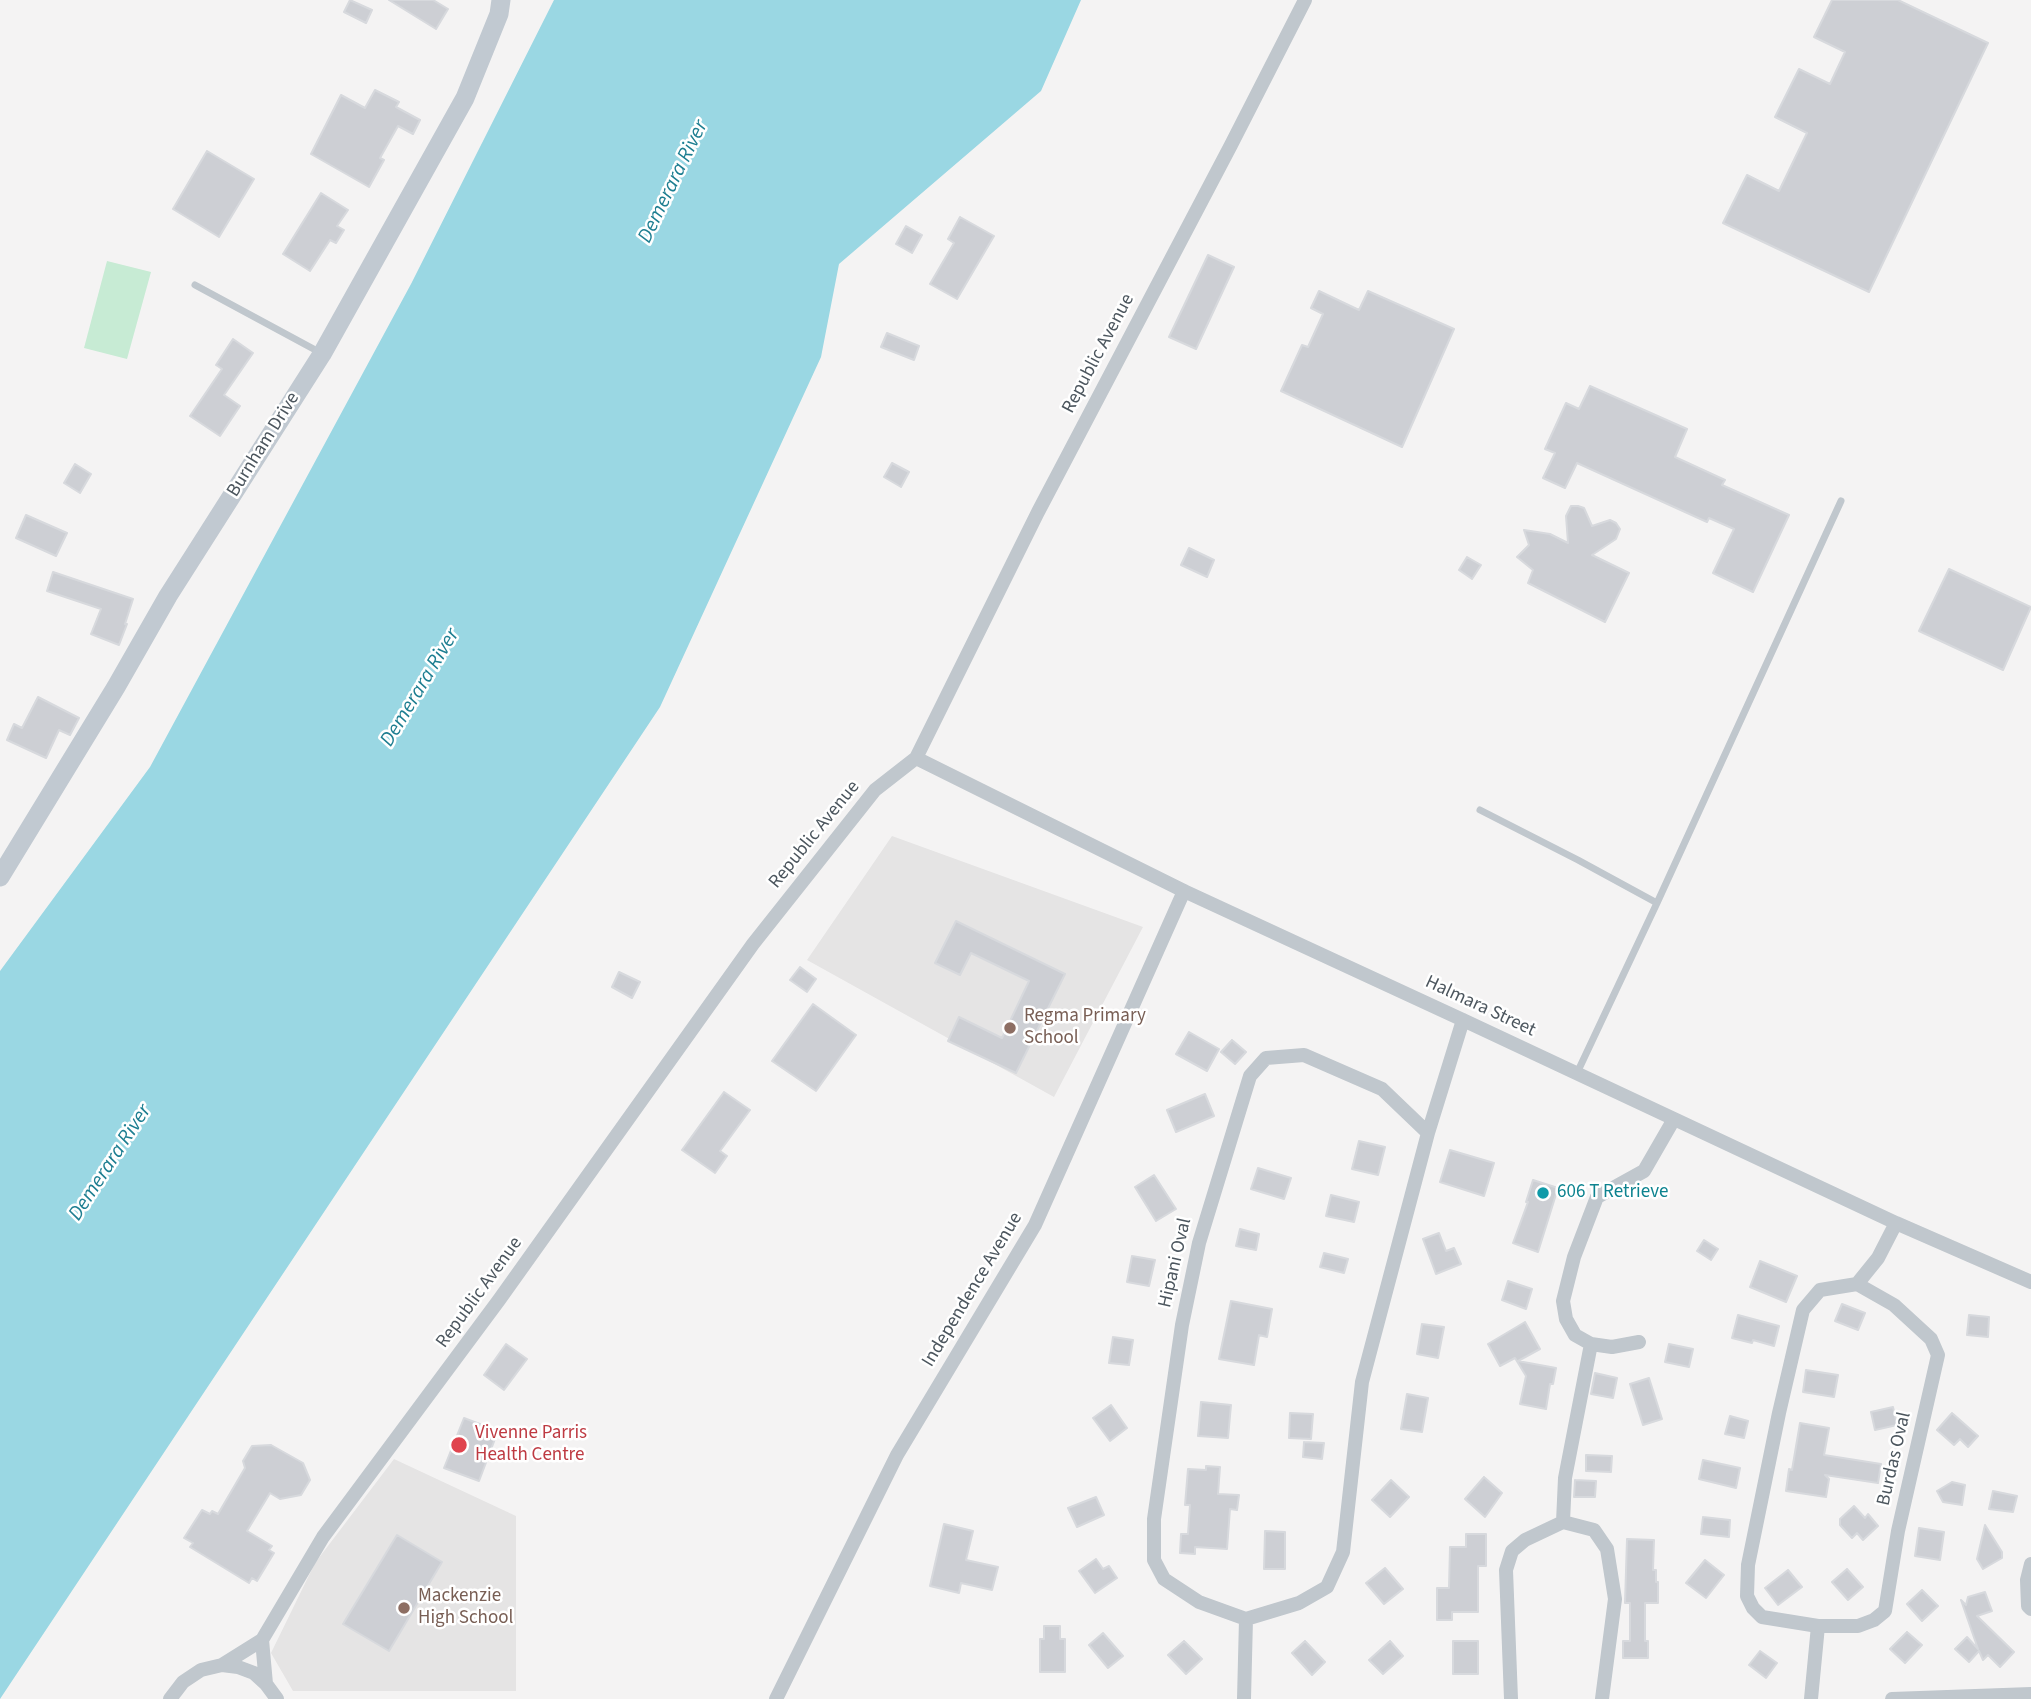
<!DOCTYPE html>
<style>
body{margin:0}
canvas{display:block;background:#f4f3f3}
</style>
<canvas width="2031" height="1699"></canvas>
<script>
const ctx = document.querySelector('canvas').getContext('2d');
ctx.lineJoin = 'round';
function paint(path, color) {
  ctx.fillStyle = color;
  ctx.fill(path, 'evenodd');
}
function toPath(rows) {
  const path = new Path2D();
  for (const r of rows) {
    path.moveTo(r[0], r[1]);
    for (let i = 2; i < r.length; i += 2) path.lineTo(r[i], r[i + 1]);
  }
  return path;
}
function strokePath(path, color, width, dash) {
  ctx.strokeStyle = color;
  ctx.lineWidth = width;
  ctx.lineCap = dash ? 'butt' : 'round';
  ctx.setLineDash(dash || []);
  ctx.stroke(path);
}
function write(font, color, halo, rows, align = 'center') {
  ctx.font = font + ' "Source Sans 3",sans-serif';
  ctx.lineWidth = 5;
  ctx.setLineDash([]);
  ctx.textBaseline = 'middle';
  ctx.strokeStyle = halo;
  ctx.fillStyle = color;
  for (const [text, x, y, turn = 0] of rows) {
    ctx.save();
    ctx.translate(x, y);
    ctx.rotate((+turn || 0) * Math.PI / 180);
    ctx.textAlign = isNaN(turn) ? turn : align;
    if (halo) ctx.strokeText(text, 0, 0);
    ctx.fillText(text, 0, 0);
    ctx.restore();
  }
}
paint(toPath([
 [892,836,1143,927,1054,1097,807,960],
 [394,1459,516,1516,516,1691,293,1691,271,1653,315,1563]
]), '#e5e4e4');
paint(toPath([
 [107,261,151,272,127,359,84,348]
]), '#c7ebd4');
paint(toPath([
 [554,0,1081,0,1041,91,839,264,821,357,660,707,0,1699,0,971,150,767,411,284]
]), '#9ad7e3');
const building = toPath([
 [350,0,372,10,366,23,344,12,350,0],
 [389,0,433,0,448,9,436,29,389,0],
 [1832,0,1898,0,1988,43,1869,292,1723,223,1747,175,1779,191,1807,133,1775,117,1799,69,1830,84,1845,52,1814,37,1832,0],
 [375,90,399,102,396,107,420,120,413,134,398,126,380,158,384,160,369,187,311,154,341,95,365,108,375,90],
 [207,151,254,179,219,237,173,209,207,151],
 [321,193,348,210,337,226,344,230,336,243,330,240,310,271,283,254,321,193],
 [960,217,994,236,957,299,930,284,954,243,948,239,960,217],
 [906,226,922,235,912,253,896,244,906,226],
 [1208,255,1234,267,1196,349,1169,337,1208,255],
 [1319,291,1359,310,1368,291,1454,329,1402,447,1281,391,1302,345,1308,347,1323,314,1311,308,1319,291],
 [887,333,919,346,914,360,881,347,887,333],
 [233,339,253,353,224,395,240,406,220,436,190,416,222,369,216,365,233,339],
 [1590,386,1687,429,1675,457,1725,480,1722,485,1789,515,1753,592,1713,573,1734,529,1709,518,1707,522,1577,463,1565,488,1543,478,1555,453,1545,449,1566,403,1579,409,1590,386],
 [892,463,909,472,901,487,884,477,892,463],
 [75,464,91,474,80,493,64,483,75,464],
 [1571,506,1578,506,1584,508,1592,526,1610,520,1616,523,1620,529,1616,539,1592,555,1629,573,1605,622,1528,583,1533,570,1517,557,1529,545,1524,530,1550,534,1568,543,1566,516,1571,506],
 [26,515,67,533,56,556,16,538,26,515],
 [1189,548,1214,560,1207,577,1181,565,1189,548],
 [1467,557,1481,565,1472,579,1459,570,1467,557],
 [1949,569,2031,607,2003,670,1919,631,1949,569],
 [53,572,133,599,125,624,127,624,119,645,91,634,101,609,47,591,53,572],
 [38,697,79,718,70,735,59,730,46,758,7,740,14,724,22,728,38,697],
 [956,921,1065,974,1016,1073,948,1041,959,1017,1002,1038,1029,981,971,953,960,975,935,963,956,921],
 [800,967,816,979,807,992,790,980,800,967],
 [619,972,640,982,632,998,612,987,619,972],
 [813,1004,856,1035,816,1091,772,1061,813,1004],
 [1189,1032,1219,1049,1207,1071,1176,1054,1189,1032],
 [1232,1040,1246,1052,1235,1064,1221,1052,1232,1040],
 [724,1092,750,1110,720,1151,727,1156,715,1173,682,1150,724,1092],
 [1205,1094,1214,1116,1176,1132,1167,1110,1205,1094],
 [1359,1141,1385,1147,1378,1175,1352,1169,1359,1141],
 [1450,1150,1494,1163,1484,1196,1440,1182,1450,1150],
 [1258,1168,1291,1178,1284,1199,1251,1189,1258,1168],
 [1154,1175,1176,1209,1156,1221,1135,1187,1154,1175],
 [1533,1180,1558,1188,1538,1252,1513,1243,1528,1202,1526,1202,1533,1180],
 [1331,1195,1359,1202,1354,1222,1326,1216,1331,1195],
 [1240,1229,1259,1234,1256,1250,1236,1246,1240,1229],
 [1439,1233,1446,1251,1454,1248,1461,1264,1436,1274,1423,1239,1439,1233],
 [1704,1240,1718,1249,1711,1260,1697,1251,1704,1240],
 [1324,1253,1348,1259,1344,1273,1320,1267,1324,1253],
 [1132,1256,1155,1260,1149,1286,1127,1282,1132,1256],
 [1760,1261,1797,1276,1786,1302,1750,1287,1760,1261],
 [1508,1281,1532,1289,1526,1309,1502,1300,1508,1281],
 [1231,1301,1272,1309,1267,1337,1259,1335,1254,1365,1219,1359,1231,1301],
 [1842,1304,1865,1313,1858,1330,1835,1321,1842,1304],
 [1738,1315,1779,1326,1774,1346,1753,1340,1752,1343,1732,1338,1738,1315],
 [1969,1315,1989,1317,1988,1337,1967,1335,1969,1315],
 [1525,1322,1540,1349,1518,1361,1556,1368,1553,1384,1550,1384,1546,1409,1520,1404,1526,1376,1515,1358,1500,1366,1488,1344,1525,1322],
 [1422,1324,1444,1327,1438,1358,1417,1354,1422,1324],
 [1113,1337,1133,1340,1129,1365,1109,1363,1113,1337],
 [506,1344,527,1359,504,1390,484,1375,506,1344],
 [1669,1344,1693,1349,1689,1367,1665,1362,1669,1344],
 [1806,1370,1838,1375,1834,1397,1803,1392,1806,1370],
 [1595,1373,1617,1378,1613,1398,1591,1394,1595,1373],
 [1649,1378,1662,1419,1643,1425,1630,1384,1649,1378],
 [1407,1394,1428,1398,1422,1432,1401,1429,1407,1394],
 [1201,1402,1231,1405,1228,1438,1198,1436,1201,1402],
 [1111,1405,1127,1428,1110,1441,1093,1418,1111,1405],
 [1893,1407,1897,1425,1875,1430,1871,1412,1893,1407],
 [1290,1413,1313,1414,1311,1439,1289,1438,1290,1413],
 [1952,1413,1978,1436,1968,1447,1960,1439,1954,1445,1937,1430,1952,1413],
 [1730,1416,1748,1421,1744,1438,1725,1434,1730,1416],
 [464,1418,498,1431,479,1481,444,1468,464,1418],
 [1800,1423,1829,1428,1824,1455,1881,1464,1878,1483,1825,1475,1829,1479,1826,1497,1786,1491,1789,1469,1792,1470,1800,1423],
 [1304,1442,1324,1443,1322,1459,1303,1457,1304,1442],
 [271,1445,303,1463,310,1480,301,1495,280,1499,270,1493,247,1531,272,1546,269,1550,274,1553,257,1581,252,1578,249,1583,190,1547,193,1543,184,1538,202,1510,210,1514,212,1511,218,1514,245,1468,243,1461,252,1446,271,1445],
 [1586,1455,1612,1456,1611,1472,1586,1471,1586,1455],
 [1703,1460,1740,1468,1736,1488,1699,1479,1703,1460],
 [1206,1466,1220,1467,1218,1494,1239,1495,1237,1510,1230,1509,1227,1549,1195,1547,1195,1554,1180,1553,1181,1534,1188,1534,1190,1505,1185,1505,1188,1469,1206,1470,1206,1466],
 [1484,1477,1502,1493,1485,1517,1465,1499,1484,1477],
 [1391,1480,1409,1497,1390,1517,1372,1500,1391,1480],
 [1575,1480,1596,1481,1595,1497,1574,1497,1575,1480],
 [1952,1482,1965,1485,1962,1505,1943,1502,1937,1491,1952,1482],
 [1993,1491,2017,1496,2013,1512,1989,1509,1993,1491],
 [1096,1497,1104,1515,1077,1527,1068,1508,1096,1497],
 [1854,1506,1865,1518,1868,1514,1878,1526,1863,1540,1857,1533,1852,1538,1840,1525,1840,1519,1854,1506],
 [1703,1517,1730,1520,1729,1537,1701,1534,1703,1517],
 [944,1524,973,1531,966,1560,998,1567,992,1590,961,1583,959,1593,930,1586,944,1524],
 [1985,1525,2002,1552,2002,1558,1983,1569,1977,1559,1985,1525],
 [1919,1528,1944,1532,1940,1560,1915,1556,1919,1528],
 [1265,1531,1285,1532,1285,1569,1264,1569,1265,1531],
 [1466,1534,1486,1534,1486,1566,1478,1566,1478,1612,1452,1612,1452,1620,1437,1620,1437,1588,1449,1588,1450,1547,1466,1547,1466,1534],
 [397,1535,442,1562,389,1651,343,1624,397,1535],
 [1627,1539,1654,1540,1653,1570,1656,1570,1656,1582,1658,1582,1658,1603,1645,1603,1645,1641,1648,1641,1648,1658,1623,1658,1623,1641,1630,1641,1630,1603,1625,1603,1627,1539],
 [1096,1559,1103,1569,1109,1566,1117,1578,1095,1593,1079,1571,1096,1559],
 [1705,1560,1724,1575,1706,1598,1686,1583,1705,1560],
 [1385,1568,1403,1589,1384,1604,1366,1583,1385,1568],
 [1847,1569,1863,1587,1848,1600,1832,1582,1847,1569],
 [1788,1570,1802,1587,1778,1605,1765,1588,1788,1570],
 [1922,1590,1938,1606,1922,1621,1907,1604,1922,1590],
 [1985,1592,1992,1611,1977,1616,2014,1652,2000,1667,1988,1655,1983,1660,1979,1651,1969,1662,1955,1649,1967,1637,1978,1649,1961,1600,1966,1605,1968,1597,1985,1592],
 [1044,1626,1060,1626,1060,1639,1065,1639,1065,1672,1040,1672,1040,1639,1044,1639,1044,1626],
 [1907,1632,1922,1645,1905,1663,1890,1649,1907,1632],
 [1103,1633,1123,1656,1108,1668,1089,1645,1103,1633],
 [1184,1641,1202,1659,1186,1674,1168,1655,1184,1641],
 [1305,1641,1325,1662,1312,1675,1292,1653,1305,1641],
 [1390,1641,1403,1656,1383,1674,1369,1660,1390,1641],
 [1453,1641,1478,1641,1478,1674,1453,1674,1453,1641],
 [1760,1651,1777,1663,1766,1678,1749,1665,1760,1651]
]);
paint(building, '#cdcfd4');
strokePath(building, '#d7d9dd', 2);
strokePath(toPath([
 [195,285,321,353],
 [1480,810,1578,860,1657,903],
 [1577,1073,1657,903,1841,501]
]), '#c0c7cd', 7);
strokePath(toPath([
 [916,758,1184,891,1463,1020,1896,1223,2031,1282],
 [1857,1284,1894,1305,1931,1339,1938,1355,1898,1531,1885,1611,1874,1620,1858,1626,1818,1626,1762,1617,1753,1608,1747,1596,1748,1565,1779,1413,1803,1310,1820,1290,1857,1284],
 [1857,1284,1878,1258,1896,1223],
 [1591,1344,1612,1347,1639,1342],
 [2031,1564,2027,1580,2028,1606,2031,1609],
 [1246,1619,1299,1603,1327,1587,1343,1552,1362,1382,1428,1133,1463,1020],
 [262,1640,266,1684],
 [222,1665,262,1640,323,1537,499,1300,753,944,875,790,916,758,1038,512,1231,145,1305,0],
 [170,1699,183,1682,201,1670,222,1665,238,1667,254,1673,266,1684,277,1699],
 [776,1699,897,1455,1035,1225,1184,891],
 [1244,1699,1246,1619,1199,1602,1164,1579,1154,1560,1154,1519,1182,1325,1199,1243,1250,1076,1266,1058,1304,1055,1382,1089,1428,1133],
 [1511,1699,1506,1570,1512,1551,1525,1540,1563,1522],
 [1602,1699,1615,1599,1607,1549,1594,1530,1563,1522,1565,1478,1591,1344,1575,1335,1566,1319,1563,1301,1574,1257,1597,1197,1644,1171,1674,1119],
 [1811,1699,1818,1626],
 [1892,1699,2031,1694]
]), '#c0c7cd', 14);
strokePath(toPath([
 [0,877,116,687,168,596,322,354,465,98,499,14,501,0]
]), '#c1c9d1', 19);
for (const [x, y, r, color] of [
 [1010,1028,7,"#8d6e63"],
 [1543,1193,7,"#0f9aa8"],
 [459,1445,9,"#e0444e"],
 [404,1608,7,"#8d6e63"]
]) {
  const dot = new Path2D();
  dot.arc(x, y, r, 0, 2 * Math.PI);
  ctx.fillStyle = color;
  ctx.fill(dot);
  strokePath(dot, '#fff', 2.5);
}
write('19px', '#4c565e', '#fff', [
 ["Republic Avenue",1099,354,-62],
 ["Burnham Drive",264,445,-58],
 ["Republic Avenue",815,835,-51],
 ["Halmara Street",1480,1007,25],
 ["Hipani Oval",1176,1263,-77],
 ["Independence Avenue",973,1290,-59],
 ["Republic Avenue",480,1293,-54],
 ["Burdas Oval",1895,1459,-77]
]);
write('19px', '#785e54', '#fff', [
 ["Regma Primary",1024,1017],
 ["School",1024,1039],
 ["Mackenzie",418,1597],
 ["High School",418,1619]
], 'left');
write('19px', '#0d838f', '#fff', [
 ["606 T Retrieve",1557,1193]
], 'left');
write('19px', '#be3a42', '#fff', [
 ["Vivenne Parris",475,1434],
 ["Health Centre",475,1456]
], 'left');
write('italic 21px', '#1d7e91', '#fff', [
 ["Demerara River",674,182,-64],
 ["Demerara River",421,688,-59],
 ["Demerara River",111,1163,-57]
]);
</script>
